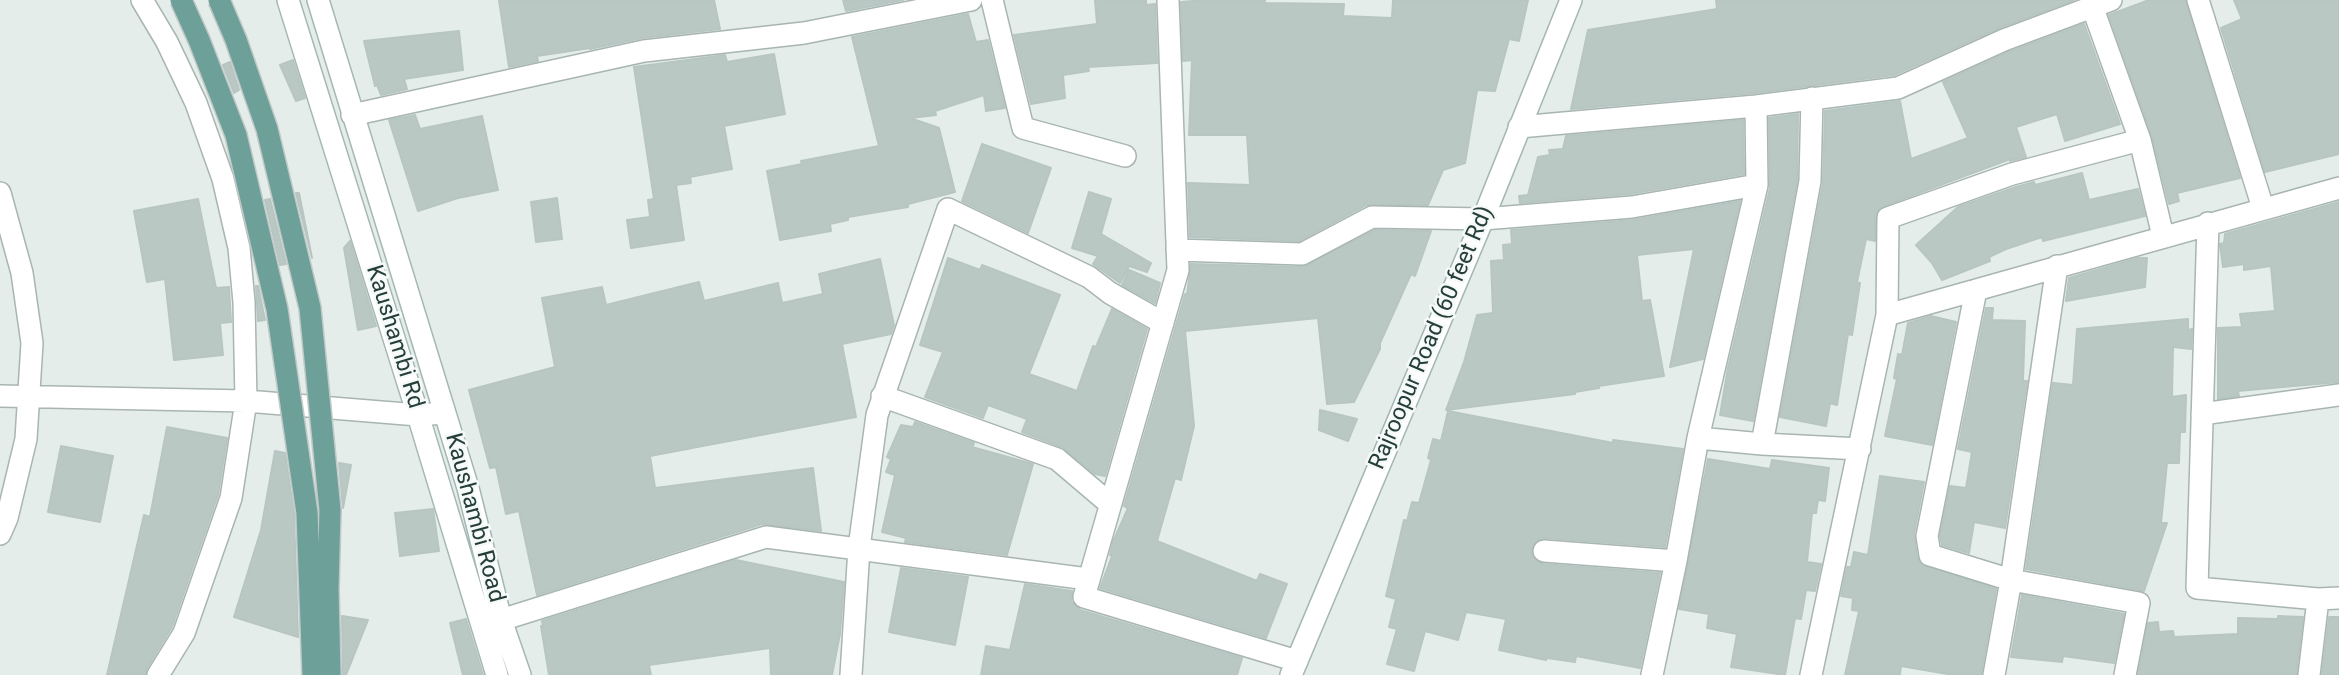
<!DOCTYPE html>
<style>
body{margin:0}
canvas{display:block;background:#e5edea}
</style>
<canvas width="2339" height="675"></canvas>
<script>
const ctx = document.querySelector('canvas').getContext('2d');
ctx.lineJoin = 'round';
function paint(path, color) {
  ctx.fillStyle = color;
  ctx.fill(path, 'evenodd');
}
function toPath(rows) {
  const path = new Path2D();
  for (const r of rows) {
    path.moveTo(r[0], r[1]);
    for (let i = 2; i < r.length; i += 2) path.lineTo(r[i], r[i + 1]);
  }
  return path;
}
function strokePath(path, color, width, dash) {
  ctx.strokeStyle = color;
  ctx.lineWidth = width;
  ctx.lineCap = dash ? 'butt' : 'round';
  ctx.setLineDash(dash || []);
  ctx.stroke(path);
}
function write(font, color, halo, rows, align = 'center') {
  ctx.font = font + ' Roboto,sans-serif';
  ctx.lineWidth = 5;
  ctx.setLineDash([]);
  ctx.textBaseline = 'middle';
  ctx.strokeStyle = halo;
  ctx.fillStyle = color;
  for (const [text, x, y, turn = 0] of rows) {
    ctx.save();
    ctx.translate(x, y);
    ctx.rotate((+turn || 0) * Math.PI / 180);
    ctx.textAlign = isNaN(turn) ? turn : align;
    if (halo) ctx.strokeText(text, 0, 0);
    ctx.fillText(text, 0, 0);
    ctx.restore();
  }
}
const building = toPath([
 [499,0,714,0,720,29,642,38,590,49,590,48,537,56,538,61,509,67,499,0],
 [843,0,903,0,846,11,843,0],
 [1095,0,1146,0,1146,5,1155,4,1157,63,1088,67,1089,71,1063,75,1065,98,1031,104,1014,35,1097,24,1095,0],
 [1206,0,1265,0,1265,3,1344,4,1343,16,1392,18,1393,0,1528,0,1519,41,1509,39,1495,91,1477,90,1465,163,1443,170,1428,205,1366,205,1299,241,1190,237,1188,183,1250,185,1247,135,1189,135,1192,60,1183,61,1181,2,1206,0],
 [1716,0,2074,0,1999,28,1894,75,1755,93,1571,109,1588,30,1717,9,1716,0],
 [2149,0,2185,0,2240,178,2177,193,2179,201,2169,204,2152,136,2109,15,2149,0],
 [2234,0,2339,0,2339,154,2265,172,2221,28,2242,19,2234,0],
 [968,14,976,42,988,40,1005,108,986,111,984,95,935,111,936,115,910,118,939,128,955,192,908,204,908,207,848,217,848,220,830,224,831,231,780,240,767,171,802,164,801,161,879,146,852,37,968,14],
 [2084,24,2120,124,2065,141,2057,114,2016,127,2026,157,2010,161,2013,158,1884,206,1878,210,1875,218,1875,241,1866,239,1857,282,1860,283,1852,335,1848,334,1837,405,1830,403,1826,426,1780,417,1823,183,1825,111,1900,101,1911,159,1968,138,1943,82,2009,52,2084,24],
 [459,31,463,70,404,79,407,89,381,95,377,85,375,86,364,41,459,31],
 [774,54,785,114,724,126,732,169,690,177,691,183,676,185,684,240,631,248,627,220,650,217,648,200,654,199,634,67,725,55,727,62,774,54],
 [293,60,305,98,296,101,280,65,293,60],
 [230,62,239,90,234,93,223,65,230,62],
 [1798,114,1797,180,1753,421,1720,415,1728,368,1770,188,1769,118,1798,114],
 [415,115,420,129,482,116,498,190,458,198,418,211,389,120,415,115],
 [1743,120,1744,174,1630,194,1520,203,1519,196,1528,195,1538,157,1550,155,1549,150,1563,149,1566,136,1743,120],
 [982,144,1051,168,1028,233,962,201,982,144],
 [2082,173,2089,200,2138,189,2145,216,2043,241,2042,237,2006,249,1989,257,1990,261,1942,280,1932,263,1916,245,1958,207,2016,187,2034,182,2035,185,2082,173],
 [1089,192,1111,199,1101,234,1151,263,1147,272,1129,266,1120,283,1093,264,1098,256,1072,248,1089,192],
 [296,193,299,193,312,258,296,193],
 [557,198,562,239,536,242,531,202,557,198],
 [198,199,216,288,229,287,231,322,220,323,223,355,174,360,165,279,147,282,134,211,198,199],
 [270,199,286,264,280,265,265,200,270,199],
 [1740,201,1703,359,1670,367,1694,249,1637,255,1642,301,1650,300,1664,376,1599,386,1599,388,1575,392,1575,394,1446,410,1464,362,1477,315,1493,313,1491,261,1504,260,1503,245,1512,244,1511,230,1633,220,1740,201],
 [2339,202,2339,382,2238,391,2239,396,2218,399,2218,328,2242,327,2240,314,2275,311,2271,266,2244,270,2244,264,2223,267,2220,244,2224,243,2225,234,2339,202],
 [1375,230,1431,231,1415,276,1411,274,1380,343,1380,349,1354,402,1327,404,1318,318,1185,331,1194,426,1181,480,1175,478,1157,541,1257,581,1260,574,1287,584,1266,638,1100,588,1112,556,1110,555,1113,542,1128,508,1124,506,1185,294,1187,295,1191,264,1302,267,1375,230],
 [350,241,376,326,358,330,344,248,350,241],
 [948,258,980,270,982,265,1060,295,1029,374,1077,391,1093,346,1096,347,1112,309,1147,329,1105,476,1095,474,1062,447,1022,432,1027,419,988,405,983,418,925,397,943,352,920,345,948,258],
 [2138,258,2147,258,2145,287,2066,301,2069,278,2138,258],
 [880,259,894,325,891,334,842,344,856,417,650,456,655,488,813,468,821,531,762,524,537,595,519,511,506,514,496,467,490,468,469,390,555,367,542,298,602,287,606,305,699,282,704,301,778,283,782,303,823,294,819,274,880,259],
 [1129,270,1160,283,1155,303,1122,285,1129,270],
 [256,286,258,286,265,320,258,321,256,286],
 [1986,308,1993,308,1992,320,2025,321,2023,381,2027,381,2005,528,1974,522,1969,553,1942,545,1940,536,1950,486,1966,488,1972,452,1958,449,1986,308],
 [1931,316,1956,322,1932,445,1885,436,1897,379,1894,378,1898,354,1902,355,1908,323,1931,316],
 [2188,319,2188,330,2192,329,2191,349,2173,347,2172,397,2186,395,2185,432,2180,432,2179,463,2167,463,2161,523,2167,523,2144,591,2026,569,2053,383,2073,385,2077,329,2188,319],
 [1320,410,1357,419,1348,441,1319,430,1320,410],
 [1448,411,1613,443,1613,440,1683,449,1665,547,1545,538,1538,540,1531,549,1533,557,1543,564,1660,573,1640,668,1576,656,1575,662,1547,658,1546,660,1499,650,1506,619,1466,612,1458,640,1425,631,1414,671,1387,664,1397,629,1389,627,1396,599,1386,596,1404,520,1407,521,1412,502,1419,503,1431,460,1428,458,1433,439,1441,441,1448,411],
 [915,422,974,443,972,447,1033,464,1007,555,905,542,906,538,882,532,895,475,886,472,891,459,887,457,901,425,913,427,915,422],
 [167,427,227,438,218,495,172,627,147,668,145,675,107,675,144,515,150,517,167,427],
 [61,446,113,456,100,522,48,512,61,446],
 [275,451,285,453,294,514,298,637,234,617,261,530,275,451],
 [1708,459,1770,469,1772,460,1829,468,1825,501,1818,500,1816,513,1812,513,1807,562,1821,564,1815,591,1806,590,1801,619,1795,618,1785,675,1731,667,1737,634,1707,628,1709,614,1679,609,1708,459],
 [339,463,351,465,343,508,339,463],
 [1880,476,1924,482,1914,534,1917,557,1921,564,1996,589,1981,675,1953,675,1901,666,1900,675,1845,675,1859,611,1852,610,1853,598,1841,596,1847,567,1851,567,1854,552,1868,555,1880,476],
 [433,509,439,551,400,556,395,513,433,509],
 [736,560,844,582,840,634,832,675,771,675,770,648,649,665,651,675,549,675,541,626,543,626,542,621,736,560],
 [901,568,968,577,955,645,889,632,901,568],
 [1025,584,1072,591,1071,601,1080,610,1242,658,1237,675,981,675,986,646,1010,650,1025,584],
 [2022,595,2124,614,2114,663,2063,656,2062,662,2011,657,2022,595],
 [342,616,368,620,346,675,343,675,342,616],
 [2278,616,2303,617,2296,675,2138,675,2148,623,2158,622,2159,632,2173,631,2174,637,2238,634,2238,618,2278,619,2278,616],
 [2329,617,2339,617,2339,675,2322,675,2329,617],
 [466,619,483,675,463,675,450,623,466,619]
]);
paint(building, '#bac8c4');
strokePath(building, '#b7c6c2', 2);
const street = toPath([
 [142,0,167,42,196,103,223,179,239,248,244,302,246,401,231,498,184,633,158,675],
 [992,0,1023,128,1125,156],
 [1168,0,1178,270,1084,597,1297,661],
 [2198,0,2263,208],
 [2092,6,2140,140,2163,236],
 [352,115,644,51,804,33,971,0],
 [1519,127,1756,106,1898,88,2004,40,2111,0],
 [0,193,22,273,32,343,26,439,7,518,0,534],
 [2208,223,2197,588,2318,599,2339,598],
 [1177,250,1302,254,1372,217,1483,219,1632,207,1757,185],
 [1976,290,1927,536,1930,555,2011,580,2139,603,2125,675],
 [1887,315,2339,188],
 [0,396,246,401,418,415,444,413],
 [882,396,1057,459,1110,504],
 [2202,414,2339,395],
 [1698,438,1762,444,1860,449],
 [1762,444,1810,181,1812,98],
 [1544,551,1676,561],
 [501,620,766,537,1088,579],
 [851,675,859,548,877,415,948,209,1089,277,1110,293,1163,323],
 [1652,675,1676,561,1698,438,1757,185,1756,106],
 [1811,675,1887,315,1888,218,2012,174,2140,140],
 [1994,675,2011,580,2057,266],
 [2309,675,2318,599]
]);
const secondary = toPath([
 [288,0,418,415,497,675],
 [318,0,468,488,501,620,520,675],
 [1291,675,1483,219,1571,0]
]);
strokePath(street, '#a8b5b2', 24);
strokePath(secondary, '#a4b8b3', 24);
strokePath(street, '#fff', 21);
strokePath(secondary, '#fff', 21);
const primaryBridge = toPath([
 [181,0,199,40,236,135,277,309,307,513,313,675],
 [219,0,236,40,267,129,310,308,330,510,328,589,330,675]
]);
strokePath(primaryBridge, '#c2c9c8', 24, []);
strokePath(primaryBridge, '#6ca098', 21);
write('23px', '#253e3a', '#f5faf8', [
 ["Kaushambi Rd",394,337,73],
 ["Rajroopur Road (60 feet Rd)",1432,338,-67],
 ["Kaushambi Road",474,518,75]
]);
</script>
